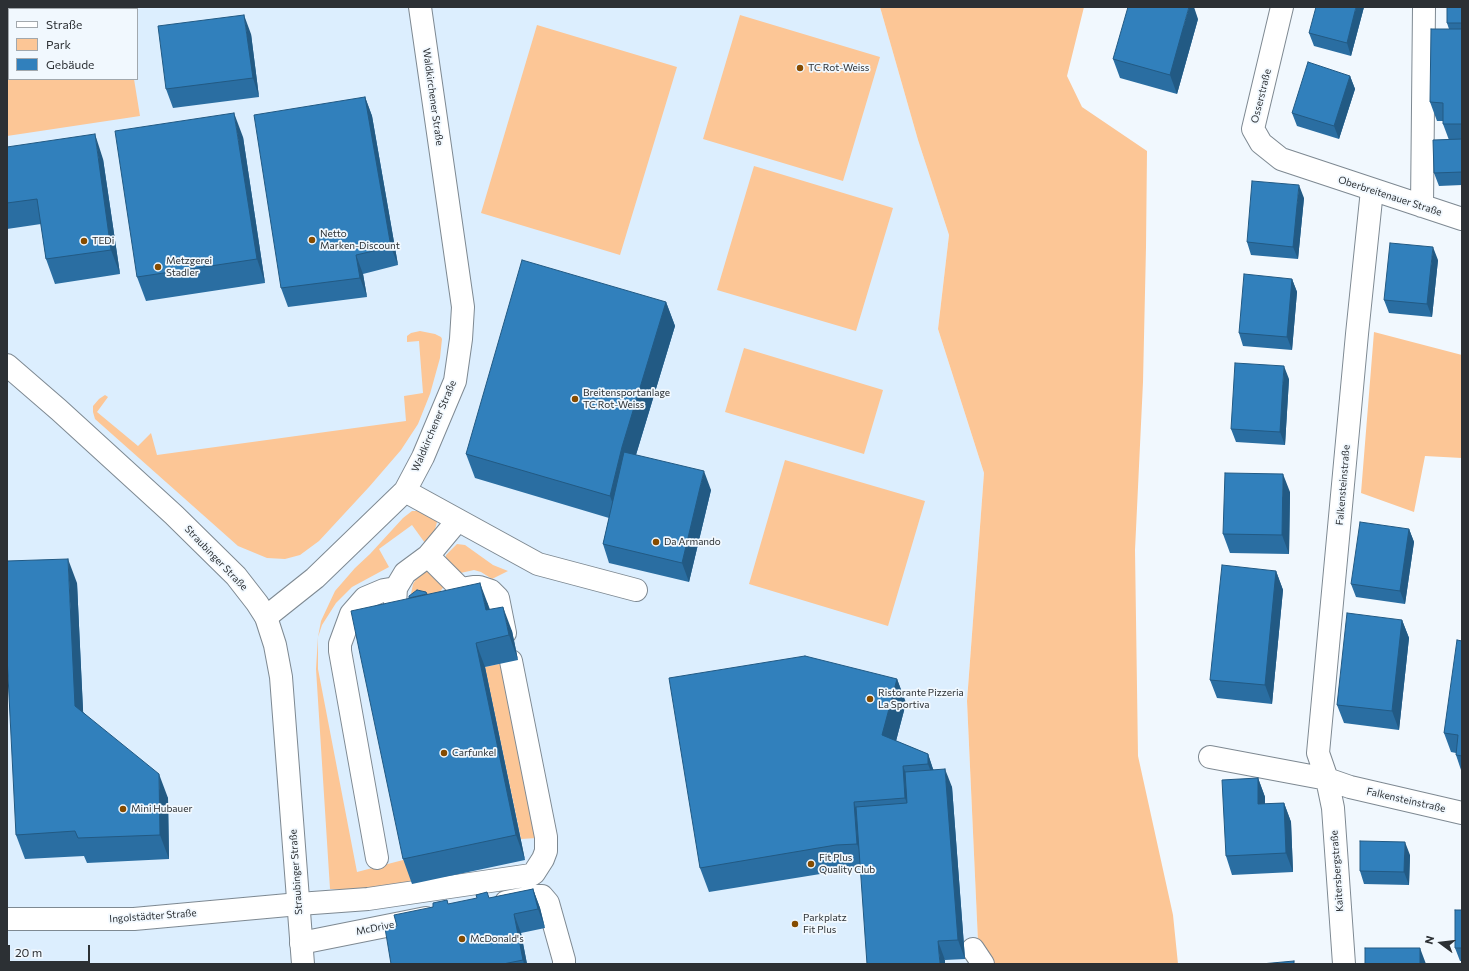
<!DOCTYPE html>
<meta charset="utf-8">
<style>
body{margin:0}
#map{position:relative;width:1469px;height:971px;overflow:hidden;background:#f1f8fe;font-family:Commissioner,sans-serif}
canvas{display:block}
.frame{position:absolute;inset:0;border:8px solid #2c3034;pointer-events:none}
.legend{position:absolute;left:8px;top:8px;width:130px;height:72px;box-sizing:border-box;background:#f1f8fe;border:1px solid #a2a8ad;margin:0;padding:5px 7px;list-style:none;font-size:12px;color:#2c3034}
.legend li{display:flex;align-items:center;gap:8px;height:20px}
.legend b{width:20px;border:1px solid #a2a8ad}
.north{position:absolute;left:1421px;top:923px;width:40px;height:40px;-webkit-text-stroke:3px #f1f8fe;paint-order:stroke;rotate:285deg;font-size:11px;font-weight:700;line-height:16px;text-align:center;color:#2c3034}
.north::after{content:'';display:block;margin:auto;width:14px;height:18px;background:#2c3034;clip-path:polygon(50% 0,100% 100%,50% 72%,0 100%)}
.scale{position:absolute;left:8px;top:945px;width:82px;height:18px;box-sizing:border-box;border:2px solid #2c3034;border-top:0;padding-left:5px;font-size:12px;line-height:14px;white-space:nowrap;color:#2c3034;-webkit-text-stroke:3px #f1f8fe;paint-order:stroke}
</style>
<div id="map">
<canvas width="1469" height="971"></canvas>
<div class="frame"></div>
<ul class="legend">
<li><b style="height:5px;background:#fff"></b>Straße</li>
<li><b style="height:11px;background:#fcc696"></b>Park</li>
<li><b style="height:11px;background:#3180bc"></b>Gebäude</li>
</ul>
<div class="north">N</div>
<div class="scale">20 m</div>
</div>
<script>
const ctx = document.querySelector('canvas').getContext('2d');
ctx.lineJoin = 'round';
function paint(path, color) {
  ctx.fillStyle = color;
  ctx.fill(path, 'evenodd');
}
function toPath(rows) {
  const path = new Path2D();
  for (const r of rows) {
    path.moveTo(r[0], r[1]);
    for (let i = 2; i < r.length; i += 2) path.lineTo(r[i], r[i + 1]);
  }
  return path;
}
function strokePath(path, color, width, dash) {
  ctx.strokeStyle = color;
  ctx.lineWidth = width;
  ctx.lineCap = dash ? 'butt' : 'round';
  ctx.setLineDash(dash || []);
  ctx.stroke(path);
}
function write(font, color, halo, rows, align = 'center') {
  ctx.font = font + ' Commissioner,sans-serif';
  ctx.lineWidth = 3.5;
  ctx.setLineDash([]);
  ctx.textBaseline = 'middle';
  ctx.strokeStyle = halo;
  ctx.fillStyle = color;
  for (const [text, x, y, turn = 0] of rows) {
    ctx.save();
    ctx.translate(x, y);
    ctx.rotate((+turn || 0) * Math.PI / 180);
    ctx.textAlign = isNaN(turn) ? turn : align;
    if (halo) ctx.strokeText(text, 0, 0);
    ctx.fillText(text, 0, 0);
    ctx.restore();
  }
}
paint(toPath([
 [7,7,880,7,918,140,949,235,938,329,984,473,967,701,979,964,7,964],
 [9,9,137,9,137,79,9,79]
]), '#dceefe');
paint(toPath([
 [7,7,122,7,122,9,9,9,9,79,134,79,140,116,7,136],
 [880,7,1084,7,1067,76,1082,107,1147,151,1146,247,1143,382,1135,550,1138,756,1173,915,1178,964,979,964,967,701,984,473,938,329,949,235,918,140],
 [740,15,880,57,843,181,703,139],
 [537,25,677,67,620,255,481,213],
 [754,166,893,208,856,331,717,290],
 [420,331,435,334,441,337,442,339,440,358,430,394,418,424,401,450,369,487,319,541,300,555,285,559,267,558,238,546,95,419,93,412,93,406,99,399,105,395,108,397,97,412,138,446,151,433,157,455,406,421,404,396,423,393,419,341,407,342,407,336,411,333],
 [1374,332,1462,355,1462,458,1425,456,1414,512,1361,493],
 [744,348,883,390,864,454,725,412],
 [785,460,925,501,888,626,749,584],
 [412,511,420,511,432,517,437,522,434,533,425,543,412,525,379,549,389,567,352,587,336,603,322,625,318,637,318,669,357,872,407,859,412,884,369,891,330,889,316,669,318,637,321,621,335,591,355,568,370,554,403,518],
 [457,544,465,545,493,565,508,571,492,579,481,572,474,570,456,574,446,560,446,555],
 [429,569,445,585,439,593,409,604,413,584,418,576,424,571],
 [504,663,537,838,521,839,485,667]
]), '#fcc696');
const minor = toPath([
 [1282,7,1253,129,1261,143,1281,159,1462,219],
 [1422,206,1424,7],
 [405,491,538,564,636,590],
 [428,556,461,589],
 [456,596,461,589,473,587,479,587,491,591,498,598,505,633],
 [395,604,396,588,405,573,428,556,458,520],
 [266,617,315,578,405,491,423,457,455,381,461,339,463,307,420,7],
 [1210,757,1327,779,1350,787,1462,813],
 [377,858,340,651,340,644,351,614,365,598,384,590,396,588],
 [506,902,536,896,542,896,548,903,564,960,564,964],
 [7,919,134,919,299,904,368,899,531,875,534,873,543,859,546,851,546,837,511,661],
 [301,943,426,918],
 [973,949,983,964],
 [1344,964,1333,808,1327,779,1318,753,1357,334,1372,190]
]);
const major = toPath([
 [7,365,59,410,174,515,236,576,257,603,266,617,275,645,281,677,303,964]
]);
strokePath(minor, '#7e8992', 24);
strokePath(major, '#7e8992', 24);
strokePath(minor, '#fff', 22);
strokePath(major, '#fff', 22);
paint(toPath([
 [1364,7,1351,56,1314,46,1309,33],
 [1462,7,1462,185,1439,186,1434,173,1449,140,1443,124,1443,121,1437,121,1430,102,1449,29,1447,23],
 [1198,19,1177,94,1120,78,1113,59],
 [251,34,259,97,173,108,166,89],
 [1350,76,1355,89,1339,139,1297,126,1292,113],
 [365,97,372,116,398,265,363,274,367,297,288,307,281,288],
 [243,137,265,283,146,301,137,277],
 [7,147,103,159,120,274,55,284,46,259,41,224,7,229],
 [1304,198,1298,259,1251,255,1247,242],
 [1438,260,1432,317,1389,313,1384,300],
 [1292,279,1297,292,1292,350,1243,346,1239,333],
 [666,302,675,326,636,455,711,490,689,582,609,563,603,544,609,518,475,478,466,454],
 [1289,379,1285,445,1236,442,1231,429],
 [1290,492,1289,554,1230,553,1223,534],
 [1409,529,1414,542,1405,604,1356,597,1351,584],
 [1276,571,1283,590,1272,704,1217,698,1210,680],
 [77,583,83,712,168,798,169,859,87,863,84,856,25,859,16,835],
 [427,594,489,607,490,610,512,631,518,660,485,667,525,860,412,884,403,859],
 [1402,620,1409,638,1399,730,1344,723,1337,705],
 [1462,641,1462,773,1456,755,1456,753,1451,752,1444,733],
 [897,679,906,703,896,741,928,754,933,769,952,787,965,959,945,960,860,869,845,870,709,892,700,868],
 [1258,778,1265,797,1265,804,1284,803,1291,822,1293,872,1232,875,1226,856],
 [1410,855,1409,885,1364,884,1360,871],
 [533,889,540,908,545,928,521,933,527,964,391,964,397,926,433,907,447,900,448,904,489,898],
 [1462,910,1462,961,1460,961,1455,948]
]), '#2a6ea2');
paint(toPath([
 [1189,7,1194,7,1198,19,1177,94,1170,75],
 [1356,7,1364,7,1351,56,1347,43],
 [244,15,251,34,259,97,253,78],
 [1350,76,1355,89,1339,139,1334,126],
 [365,97,372,116,398,265,391,247],
 [234,113,243,137,265,283,257,259],
 [95,134,103,159,120,274,111,250],
 [1299,185,1304,198,1298,259,1293,247],
 [1433,247,1438,260,1432,317,1427,304],
 [356,255,363,274,367,297,360,278],
 [1292,279,1297,292,1292,350,1287,337],
 [666,302,675,326,631,471,619,521,610,496,622,447],
 [1284,366,1289,379,1285,445,1280,432],
 [704,471,711,490,689,582,682,563],
 [1283,474,1290,492,1289,554,1282,535],
 [1409,529,1414,542,1405,604,1400,591],
 [68,559,77,583,84,730,75,706],
 [1276,571,1283,590,1272,704,1265,685],
 [480,583,489,607,495,635,486,610],
 [503,607,512,631,518,660,509,635],
 [1402,620,1409,638,1399,730,1392,711],
 [476,643,485,667,525,860,516,835],
 [897,679,906,703,891,760,882,735],
 [928,754,936,778,937,788,928,764],
 [903,766,912,790,914,822,905,798],
 [945,769,952,787,965,959,958,940],
 [159,774,168,798,169,859,160,835],
 [1258,778,1265,797,1265,823,1258,804],
 [854,802,862,826,866,868,857,844],
 [1284,803,1291,822,1293,872,1286,853],
 [1405,842,1410,855,1409,885,1404,872],
 [533,889,540,908,545,928,538,909],
 [514,914,521,933,527,964,524,964,523,960],
 [938,941,945,960,945,964,940,964],
 [1420,948,1426,964,1420,964]
]), '#225a84');
const building = toPath([
 [1128,7,1189,7,1170,75,1113,59,1128,7],
 [1316,7,1356,7,1347,43,1309,33,1316,7],
 [1447,7,1462,7,1462,23,1447,23,1447,7],
 [244,15,253,78,166,89,158,26,244,15],
 [1431,29,1462,29,1462,124,1443,124,1443,103,1430,102,1431,29],
 [1308,62,1350,76,1334,126,1292,113,1308,62],
 [365,97,391,247,356,255,360,278,281,288,254,115,365,97],
 [234,113,257,259,137,277,115,131,234,113],
 [95,134,111,250,46,259,37,199,7,203,7,147,95,134],
 [1462,139,1462,172,1434,173,1433,140,1462,139],
 [1252,181,1299,185,1293,247,1247,242,1252,181],
 [1390,243,1433,247,1427,304,1384,300,1390,243],
 [522,260,666,302,622,447,610,496,466,454,522,260],
 [1244,274,1292,279,1287,337,1239,333,1244,274],
 [1235,363,1284,366,1280,432,1231,429,1235,363],
 [624,452,704,471,682,563,603,544,624,452],
 [1225,473,1283,474,1282,535,1223,534,1225,473],
 [1360,522,1409,529,1400,591,1351,584,1360,522],
 [68,559,75,706,159,774,160,835,78,838,75,831,16,835,7,656,7,561,68,559],
 [1222,565,1276,571,1265,685,1210,680,1222,565],
 [480,583,486,610,503,607,509,635,476,643,516,835,403,859,351,611,480,583],
 [417,590,426,592,427,594,409,598,409,596,417,590],
 [1347,613,1402,620,1392,711,1337,705,1347,613],
 [1457,640,1462,641,1462,756,1456,755,1458,735,1444,733,1457,640],
 [805,656,897,679,882,735,928,754,928,764,903,766,905,798,854,802,857,844,836,845,700,868,669,678,805,656],
 [945,769,958,940,938,941,940,964,867,964,856,807,907,803,905,772,945,769],
 [1258,778,1258,804,1284,803,1286,853,1226,856,1222,780,1258,778],
 [1360,841,1405,842,1404,872,1360,871,1360,841],
 [533,889,538,909,514,914,523,960,503,964,391,964,385,928,397,926,394,915,433,907,433,903,447,900,448,904,477,898,476,895,487,892,489,898,533,889],
 [1455,910,1462,910,1462,948,1455,948,1455,910],
 [1365,948,1420,948,1420,964,1365,964,1365,948],
 [1294,961,1294,964,1261,964,1294,961]
]);
paint(building, '#3180bc');
strokePath(building, '#225a84', 1);
for (const [x, y, r, color] of [
 [800,68,4,"#854b00"],
 [312,240,4,"#854b00"],
 [84,241,4,"#854b00"],
 [158,267,4,"#854b00"],
 [575,399,4,"#854b00"],
 [656,542,4,"#854b00"],
 [870,699,4,"#854b00"],
 [444,753,4,"#854b00"],
 [123,809,4,"#854b00"],
 [811,864,4,"#854b00"],
 [795,924,4,"#854b00"],
 [462,939,4,"#854b00"]
]) {
  const dot = new Path2D();
  dot.arc(x, y, r, 0, 2 * Math.PI);
  ctx.fillStyle = color;
  ctx.fill(dot);
  strokePath(dot, '#f1f8fe', 1.5);
}
write('10px', '#2c3034', '#f1f8fe', [
 ["TC Rot-Weiss",808,68],
 ["Netto",320,234],
 ["Marken-Discount",320,246],
 ["TEDi",92,241],
 ["Metzgerei",166,261],
 ["Stadler",166,273],
 ["Breitensportanlage",583,393],
 ["TC Rot-Weiss",583,405],
 ["Da Armando",664,542],
 ["Ristorante Pizzeria",878,693],
 ["La Sportiva",878,705],
 ["Carfunkel",452,753],
 ["Mini Hubauer",131,809],
 ["Fit Plus",819,858],
 ["Quality Club",819,870],
 ["Parkplatz",803,918],
 ["Fit Plus",803,930],
 ["McDonald's",470,939]
], 'left');
write('10px', '#2c3034', '#f1f8fe', [
 ["Osserstraße",1261,96,-76],
 ["Waldkirchener Straße",433,97,82],
 ["Oberbreitenauer Straße",1390,196,18],
 ["Waldkirchener Straße",434,426,-67],
 ["Falkensteinstraße",1343,485,-85],
 ["Straubinger Straße",216,558,46],
 ["Falkensteinstraße",1406,800,13],
 ["Kaitersbergstraße",1337,871,-94],
 ["Straubinger Straße",296,872,-94],
 ["Ingolstädter Straße",153,916,-4],
 ["McDrive",375,928,-11]
]);
</script>
